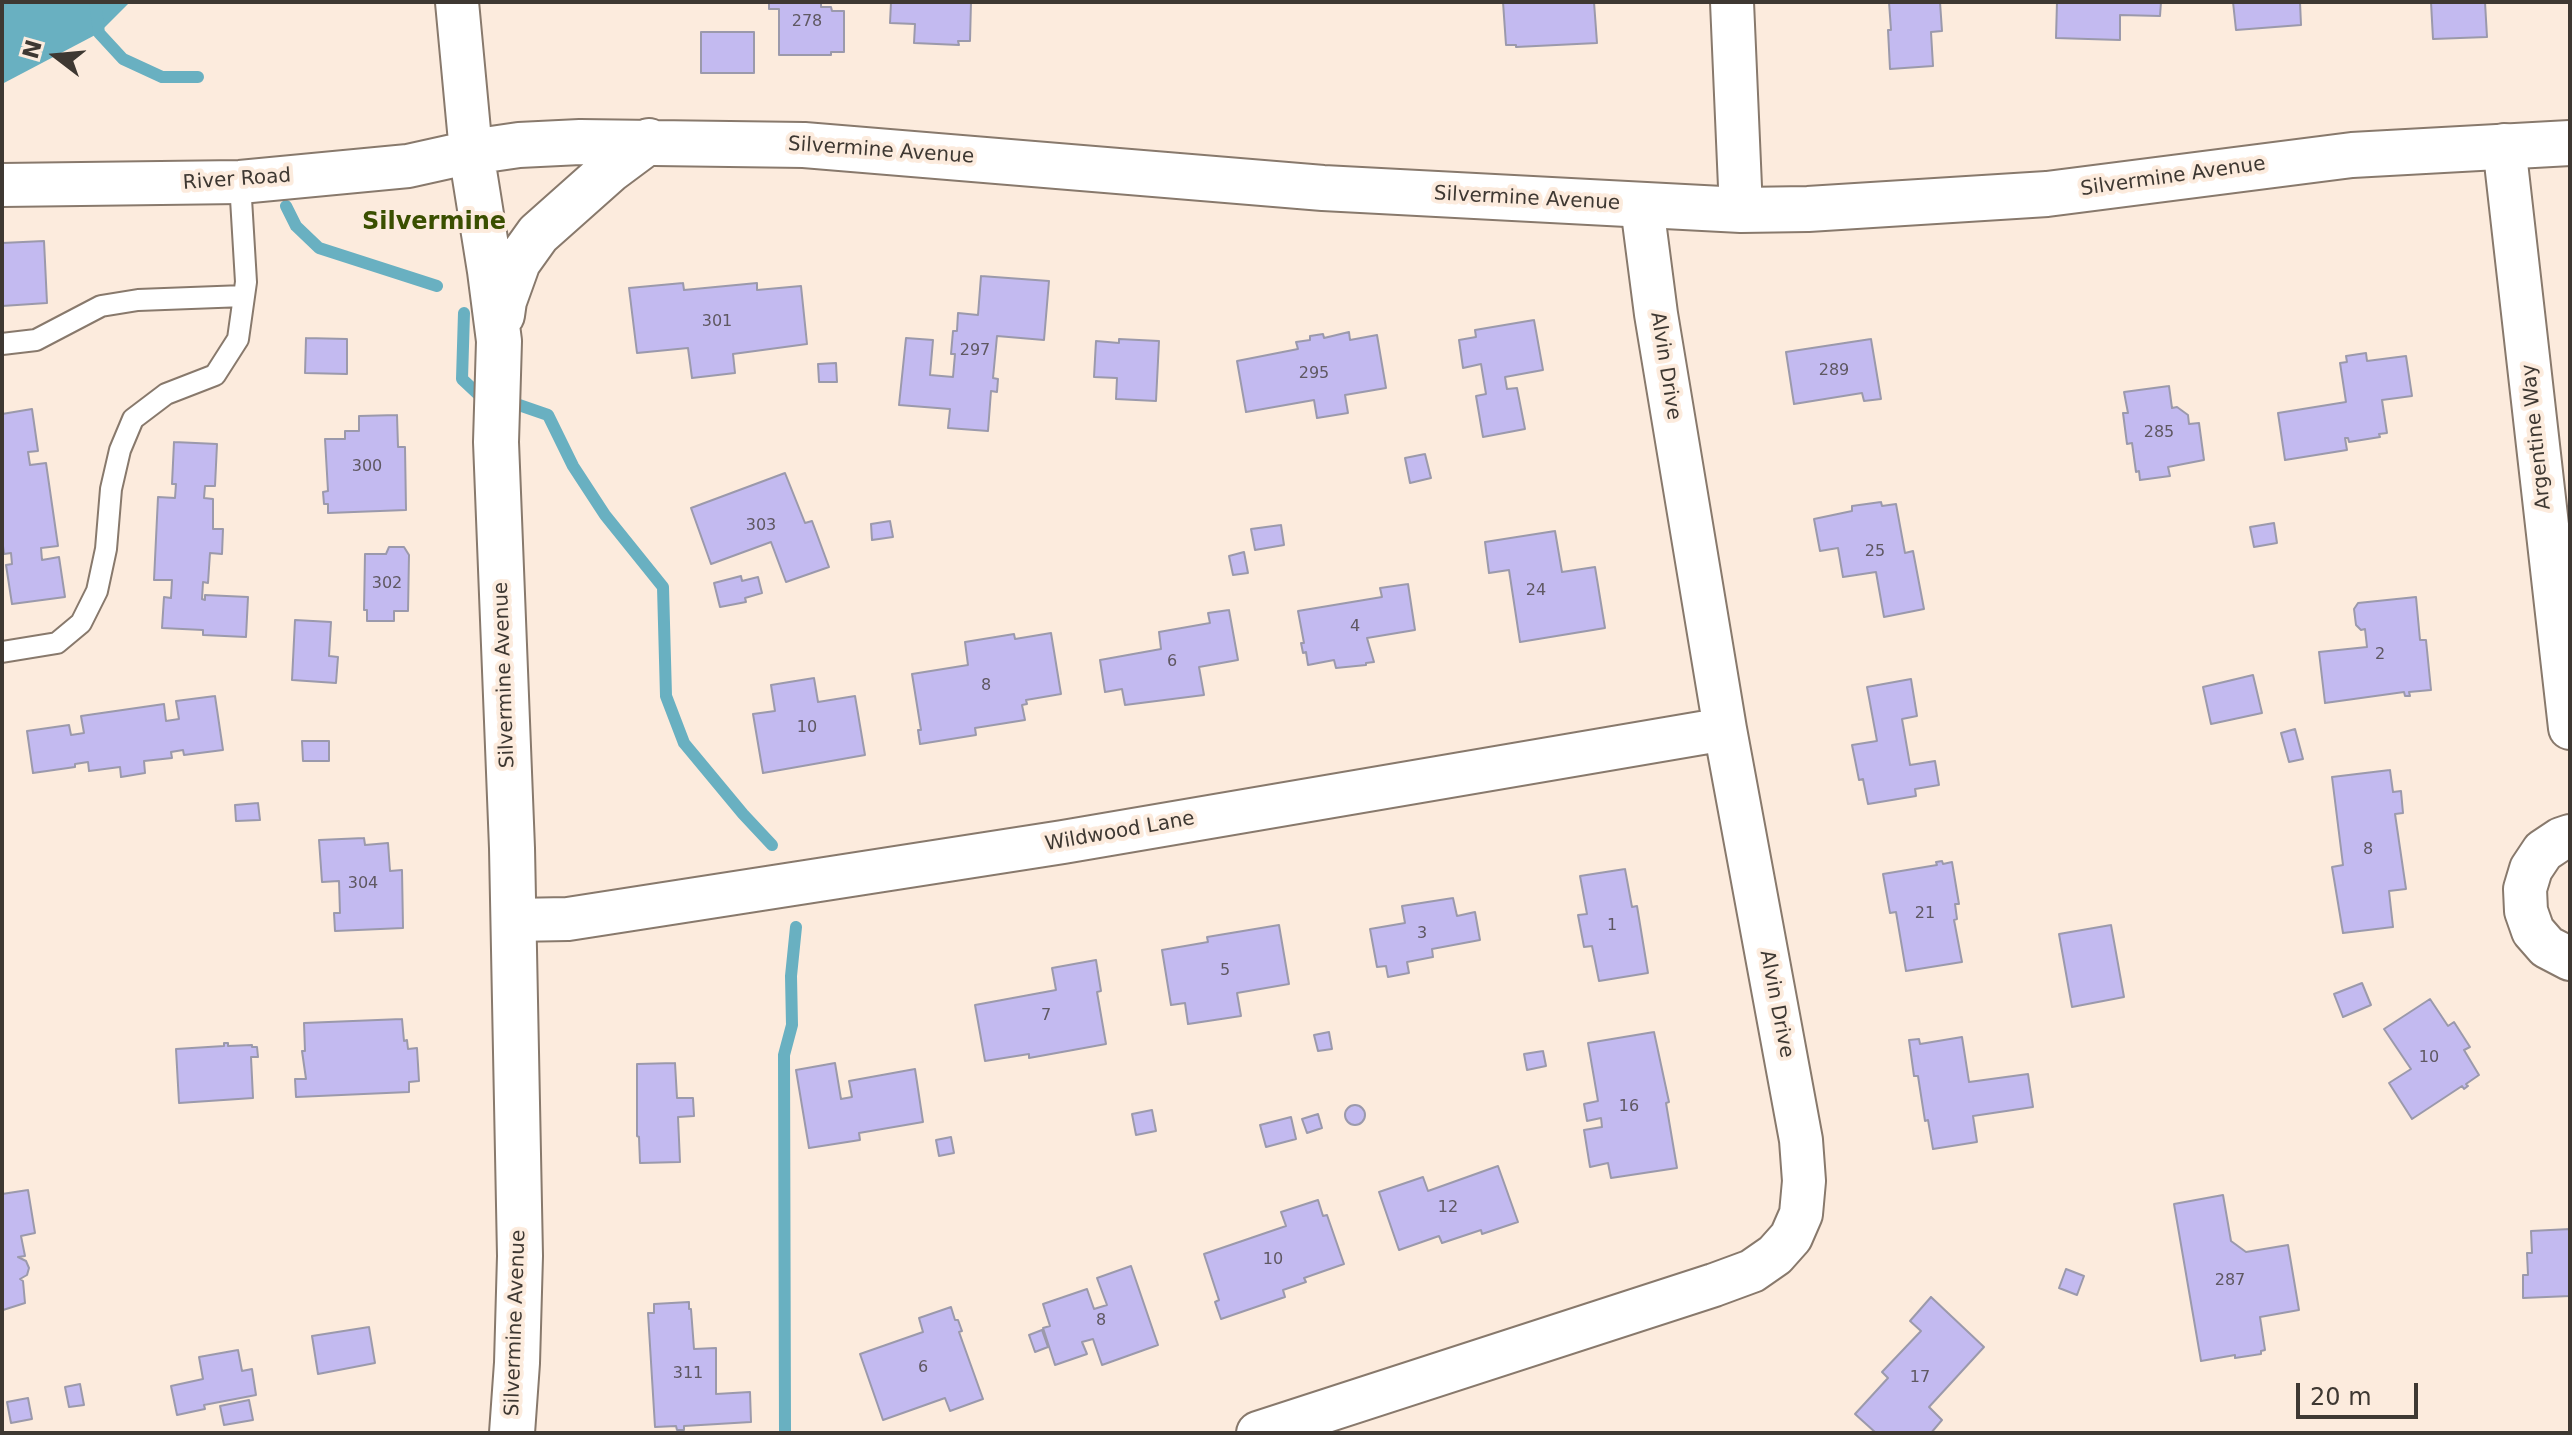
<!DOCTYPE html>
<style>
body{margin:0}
#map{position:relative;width:2572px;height:1435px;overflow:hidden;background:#fcebdd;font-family:"DejaVu Sans",sans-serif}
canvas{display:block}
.frame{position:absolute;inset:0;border:4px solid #3e3832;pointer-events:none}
.north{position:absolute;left:16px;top:16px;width:80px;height:80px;-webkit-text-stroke:6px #fcebdd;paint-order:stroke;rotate:286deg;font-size:22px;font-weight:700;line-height:32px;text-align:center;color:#3e3832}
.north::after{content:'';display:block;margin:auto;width:28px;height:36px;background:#3e3832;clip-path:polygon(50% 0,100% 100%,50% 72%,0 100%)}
.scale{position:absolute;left:2296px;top:1383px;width:122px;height:36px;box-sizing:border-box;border:4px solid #3e3832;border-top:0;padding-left:10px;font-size:24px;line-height:28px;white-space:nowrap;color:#3e3832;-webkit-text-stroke:6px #fcebdd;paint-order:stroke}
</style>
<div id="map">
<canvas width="2572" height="1435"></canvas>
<div class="frame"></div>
<div class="north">N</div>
<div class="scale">20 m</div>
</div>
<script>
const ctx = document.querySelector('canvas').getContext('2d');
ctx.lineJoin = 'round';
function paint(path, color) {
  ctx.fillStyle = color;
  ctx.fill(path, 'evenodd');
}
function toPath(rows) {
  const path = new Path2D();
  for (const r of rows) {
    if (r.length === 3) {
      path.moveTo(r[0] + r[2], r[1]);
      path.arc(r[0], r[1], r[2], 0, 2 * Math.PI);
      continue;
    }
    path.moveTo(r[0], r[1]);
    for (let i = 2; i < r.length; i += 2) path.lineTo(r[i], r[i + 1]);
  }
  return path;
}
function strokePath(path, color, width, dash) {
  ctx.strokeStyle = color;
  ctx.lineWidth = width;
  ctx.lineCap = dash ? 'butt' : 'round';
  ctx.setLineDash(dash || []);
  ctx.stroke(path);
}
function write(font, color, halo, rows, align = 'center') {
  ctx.font = font + ' "DejaVu Sans",sans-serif';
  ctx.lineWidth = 8;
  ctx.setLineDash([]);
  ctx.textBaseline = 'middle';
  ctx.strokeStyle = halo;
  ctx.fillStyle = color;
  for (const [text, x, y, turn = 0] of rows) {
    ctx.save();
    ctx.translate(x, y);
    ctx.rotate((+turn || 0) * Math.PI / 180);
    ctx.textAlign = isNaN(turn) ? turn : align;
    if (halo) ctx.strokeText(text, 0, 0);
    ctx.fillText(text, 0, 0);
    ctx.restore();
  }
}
paint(toPath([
 [2,2,130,2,99,33,2,84]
]), '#69b0c1');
strokePath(toPath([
 [95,2,99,33,123,59,162,77,198,77],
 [286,206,296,226,319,248,437,286],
 [464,313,462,379,478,394],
 [519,405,548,415,573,466,605,515,663,587,666,696,684,743,743,814,772,845],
 [785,1433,784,1055,792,1025,791,976,796,927]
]), '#69b0c1', 12);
const building = toPath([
 [769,2,821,2,821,7,831,7,832,11,844,11,844,52,831,52,831,55,779,55,779,9,769,9,769,2],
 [891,2,971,2,970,41,958,41,959,45,914,43,915,24,890,23,891,2],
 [1503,2,1594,2,1597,43,1516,47,1516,45,1506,45,1503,2],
 [1889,2,1940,2,1942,31,1931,32,1933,66,1890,69,1888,30,1891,30,1889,2],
 [2057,2,2161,2,2160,16,2120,15,2120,40,2056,38,2057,2],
 [2233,2,2300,2,2301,25,2236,30,2233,2],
 [2431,2,2485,2,2487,37,2433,39,2431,2],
 [701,32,754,32,754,73,701,73,701,32],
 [44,241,47,303,2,306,2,243,44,241],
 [981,276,1049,281,1044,340,997,336,993,378,998,379,997,392,991,391,988,431,948,428,950,409,899,405,906,338,933,340,930,375,953,377,955,354,951,354,953,331,957,331,958,313,978,315,981,276],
 [683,283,684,290,757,283,757,290,801,286,807,344,733,354,735,373,692,378,688,348,637,353,629,288,683,283],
 [1534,320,1543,370,1505,377,1507,389,1517,388,1525,429,1483,437,1476,396,1486,394,1481,364,1463,368,1459,340,1476,337,1475,330,1534,320],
 [1349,332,1350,340,1377,335,1386,388,1345,395,1348,413,1317,418,1314,400,1246,412,1237,361,1298,349,1296,342,1310,340,1310,336,1323,334,1324,338,1349,332],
 [306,338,347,339,347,374,305,373,306,338],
 [1119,339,1159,341,1156,401,1116,399,1117,378,1094,377,1096,341,1119,343,1119,339],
 [1871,339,1881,399,1864,401,1862,393,1794,404,1786,352,1871,339],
 [2366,353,2367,361,2406,356,2412,396,2382,400,2387,433,2379,434,2380,437,2349,442,2348,438,2345,438,2347,450,2285,460,2278,413,2346,402,2340,363,2347,362,2346,356,2366,353],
 [836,363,837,382,819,382,818,364,836,363],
 [2169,386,2172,408,2177,407,2188,415,2189,424,2199,423,2204,460,2168,467,2170,476,2140,480,2139,471,2136,472,2132,443,2127,444,2123,413,2128,413,2124,392,2169,386],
 [32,409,38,451,28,452,30,465,46,463,58,546,41,548,42,560,59,557,65,597,12,604,6,565,12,564,11,553,4,554,2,538,2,414,32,409],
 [397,415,398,447,405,447,406,510,328,513,328,504,324,504,323,492,328,491,325,439,345,439,345,431,359,431,359,416,397,415],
 [174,442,217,444,215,486,205,486,204,498,213,499,213,529,223,529,222,554,210,553,208,583,203,582,202,599,205,600,205,595,248,597,246,637,203,635,203,630,162,628,164,597,171,598,172,580,154,580,158,497,175,498,176,484,172,484,174,442],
 [1425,454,1431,478,1410,483,1405,458,1425,454],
 [785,473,805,523,812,521,829,567,786,582,771,542,711,564,691,508,785,473],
 [1881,502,1882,506,1896,504,1905,553,1913,551,1924,609,1884,617,1876,572,1843,577,1838,548,1820,551,1814,519,1852,511,1852,506,1881,502],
 [890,521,893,537,872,540,871,524,890,521],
 [2274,523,2277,543,2254,547,2250,527,2274,523],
 [1281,525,1284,545,1255,550,1251,529,1281,525],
 [1555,531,1562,572,1595,567,1605,628,1520,642,1509,570,1489,573,1485,542,1555,531],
 [389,547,404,547,409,555,408,611,394,611,394,621,367,621,367,610,364,610,365,554,386,554,389,547],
 [1244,552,1248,573,1233,575,1229,556,1244,552],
 [741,576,742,581,758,577,762,593,745,598,746,602,720,607,714,583,741,576],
 [1408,584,1415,630,1367,638,1374,662,1366,663,1366,665,1336,668,1334,660,1308,665,1306,652,1303,653,1301,643,1304,643,1298,611,1382,597,1380,588,1408,584],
 [2416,597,2420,640,2426,640,2431,690,2409,692,2410,696,2405,696,2404,692,2325,703,2319,652,2367,647,2365,629,2361,630,2356,625,2354,609,2358,603,2416,597],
 [1229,610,1238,660,1199,667,1204,695,1125,705,1122,689,1105,692,1100,660,1161,649,1159,632,1210,623,1208,613,1229,610],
 [295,620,331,622,329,656,338,657,336,683,292,680,295,620],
 [1051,633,1061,694,1026,700,1027,704,1022,705,1025,720,975,728,976,735,920,744,918,730,921,730,912,674,968,665,965,642,1014,634,1015,639,1051,633],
 [2253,675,2262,713,2211,724,2203,687,2253,675],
 [814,678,818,702,855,696,865,755,763,773,753,714,775,711,771,685,814,678],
 [1911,679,1917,716,1902,719,1910,765,1935,761,1939,785,1915,789,1916,796,1868,804,1863,779,1859,780,1852,745,1877,741,1867,687,1911,679],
 [215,696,223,750,184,755,183,750,171,752,172,758,144,761,145,773,121,777,120,767,89,771,88,762,75,764,75,767,33,773,27,731,69,725,71,735,84,733,81,716,164,704,166,721,179,719,176,701,215,696],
 [2295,729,2303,759,2289,762,2281,733,2295,729],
 [302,741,329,741,329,761,303,761,302,741],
 [2390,770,2393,792,2401,791,2403,813,2395,814,2406,889,2389,891,2393,927,2343,933,2332,867,2343,865,2332,777,2390,770],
 [258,803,260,820,236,821,235,805,258,803],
 [364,838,365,845,388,843,390,871,402,870,403,928,335,931,334,913,340,913,339,881,322,882,319,840,364,838],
 [1942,861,1943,864,1952,862,1959,904,1955,904,1957,919,1954,920,1962,962,1906,971,1896,912,1890,913,1883,874,1937,865,1936,862,1942,861],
 [1625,869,1632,907,1637,906,1648,973,1599,981,1592,946,1584,947,1578,915,1587,914,1580,876,1625,869],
 [1453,898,1457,916,1475,912,1480,940,1432,949,1433,957,1407,962,1409,973,1388,977,1386,966,1377,967,1370,929,1405,923,1402,906,1453,898],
 [1279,925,1289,984,1237,993,1241,1016,1188,1024,1185,1003,1171,1005,1162,950,1208,942,1207,937,1279,925],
 [2111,925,2124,997,2072,1007,2059,934,2111,925],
 [1096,960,1101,991,1097,992,1106,1044,1029,1058,1029,1054,985,1061,975,1005,1056,990,1052,968,1096,960],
 [2362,983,2371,1005,2343,1017,2334,994,2362,983],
 [2430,999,2448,1026,2454,1022,2470,1047,2464,1050,2479,1075,2466,1084,2468,1086,2464,1089,2462,1086,2412,1119,2389,1083,2411,1069,2384,1029,2430,999],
 [402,1019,404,1041,407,1040,408,1049,417,1048,419,1081,409,1082,409,1092,296,1097,295,1079,306,1079,302,1051,305,1051,304,1023,402,1019],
 [1329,1032,1332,1049,1318,1051,1314,1035,1329,1032],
 [1654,1032,1669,1102,1666,1103,1677,1168,1611,1178,1608,1163,1590,1167,1584,1130,1602,1127,1601,1118,1587,1121,1584,1104,1598,1101,1588,1043,1654,1032],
 [1962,1037,1969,1082,2028,1074,2033,1107,1973,1116,1977,1142,1933,1149,1928,1120,1925,1121,1918,1076,1914,1076,1909,1040,1919,1039,1920,1044,1962,1037],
 [224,1043,228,1043,228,1046,252,1045,252,1047,257,1047,258,1057,251,1057,253,1098,179,1103,176,1049,224,1046,224,1043],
 [1543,1051,1546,1066,1527,1070,1524,1054,1543,1051],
 [675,1063,677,1098,693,1098,694,1116,678,1117,680,1162,640,1163,639,1137,637,1136,637,1064,675,1063],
 [835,1063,841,1099,852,1097,849,1081,915,1069,923,1122,859,1133,860,1140,809,1148,796,1070,835,1063],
 [1355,1115,10],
 [1152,1110,1156,1131,1136,1135,1132,1114,1152,1110],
 [1318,1114,1322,1128,1307,1133,1302,1119,1318,1114],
 [1291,1117,1296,1139,1266,1147,1260,1125,1291,1117],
 [951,1137,954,1153,939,1156,936,1140,951,1137],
 [1498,1166,1518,1222,1482,1234,1481,1230,1442,1243,1439,1236,1399,1250,1379,1192,1423,1177,1428,1191,1498,1166],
 [28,1190,35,1233,21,1236,25,1256,18,1257,26,1261,29,1268,27,1275,20,1279,23,1281,25,1303,3,1310,2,1194,28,1190],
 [2223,1195,2231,1241,2246,1252,2288,1245,2299,1310,2260,1317,2265,1350,2261,1351,2261,1354,2235,1358,2235,1355,2201,1361,2174,1204,2223,1195],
 [1318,1200,1323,1216,1327,1215,1344,1264,1304,1278,1306,1282,1283,1290,1285,1297,1221,1319,1215,1302,1219,1300,1204,1254,1286,1226,1281,1212,1318,1200],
 [2570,1229,2570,1296,2523,1298,2523,1275,2528,1275,2527,1253,2532,1253,2531,1231,2570,1229],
 [1131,1266,1158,1345,1102,1365,1093,1339,1082,1342,1087,1354,1055,1365,1043,1328,1050,1326,1043,1304,1087,1289,1094,1309,1107,1305,1097,1278,1131,1266],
 [2066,1269,2084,1276,2077,1295,2059,1288,2066,1269],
 [1931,1297,1984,1347,1929,1407,1942,1420,1931,1433,1876,1433,1855,1414,1888,1378,1882,1372,1921,1331,1910,1321,1931,1297],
 [689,1302,689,1309,691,1309,694,1349,716,1348,716,1394,750,1392,751,1422,684,1426,684,1430,677,1430,676,1426,655,1427,648,1313,654,1313,654,1304,689,1302],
 [951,1307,955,1320,958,1320,962,1331,959,1332,983,1399,950,1411,945,1398,883,1420,860,1354,923,1332,919,1318,951,1307],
 [369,1327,375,1363,318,1374,312,1336,369,1327],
 [1042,1330,1048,1347,1035,1352,1029,1335,1042,1330],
 [238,1350,242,1371,252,1369,256,1395,204,1405,205,1409,177,1415,171,1386,203,1379,199,1357,238,1350],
 [80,1384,84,1405,69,1407,65,1387,80,1384],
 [28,1398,32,1419,11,1423,7,1402,28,1398],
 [249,1400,253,1420,224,1425,220,1406,249,1400]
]);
paint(building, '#c3baf0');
strokePath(building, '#9b99ab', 2);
const lane = toPath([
 [2,344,36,340,101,306,138,300,244,296],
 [2,652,57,643,81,623,97,591,106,549,111,489,120,450,133,419,166,394,215,375,238,339,246,282,240,182]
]);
const street = toPath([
 [1732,2,1741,210],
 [2504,145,2570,728],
 [2,185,240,182,408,166,471,152,457,2],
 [2570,836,2561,839,2543,851,2531,869,2525,889,2526,911,2533,931,2547,947,2570,959],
 [513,920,568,919,1063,842,1725,729],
 [1258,1433,1714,1285,1752,1271,1775,1255,1791,1237,1801,1214,1804,1181,1801,1140,1725,729,1656,314,1642,206]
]);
const secondary = toPath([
 [502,315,504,301,518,262,538,234,610,170,649,141],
 [512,1433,517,1363,520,1256,512,848,496,442,499,341,490,271,471,152,519,145,580,142,804,145,1323,188,1741,210,1808,209,2047,194,2352,155,2570,143]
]);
strokePath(lane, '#88796c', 24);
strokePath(street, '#88796c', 46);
strokePath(secondary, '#88796c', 48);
strokePath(lane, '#fff', 20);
strokePath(street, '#fff', 42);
strokePath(secondary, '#fff', 44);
write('16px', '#5f5862', null, [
 ["278",807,22],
 ["301",717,322],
 ["297",975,351],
 ["289",1834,371],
 ["295",1314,374],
 ["285",2159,433],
 ["300",367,467],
 ["303",761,526],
 ["25",1875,552],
 ["302",387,584],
 ["24",1536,591],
 ["4",1355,627],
 ["2",2380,655],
 ["6",1172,662],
 ["8",986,686],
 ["10",807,728],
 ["8",2368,850],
 ["304",363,884],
 ["21",1925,914],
 ["1",1612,926],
 ["3",1422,934],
 ["5",1225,971],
 ["7",1046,1016],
 ["10",2429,1058],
 ["16",1629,1107],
 ["12",1448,1208],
 ["10",1273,1260],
 ["287",2230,1281],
 ["8",1101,1321],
 ["6",923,1368],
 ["311",688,1374],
 ["17",1920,1378]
]);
write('20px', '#3e3832', '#fcebdd', [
 ["Silvermine Avenue",881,151,4],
 ["Silvermine Avenue",2173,177,-8],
 ["River Road",237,180,-4],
 ["Silvermine Avenue",1527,199,3],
 ["Alvin Drive",1665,366,81],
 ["Argentine Way",2537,437,-96],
 ["Silvermine Avenue",505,675,-92],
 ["Wildwood Lane",1120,832,-10],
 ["Alvin Drive",1776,1004,79],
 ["Silvermine Avenue",516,1323,-88]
]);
write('bold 24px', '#3a4f00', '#fcebdd', [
 ["Silvermine",434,223]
]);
</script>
